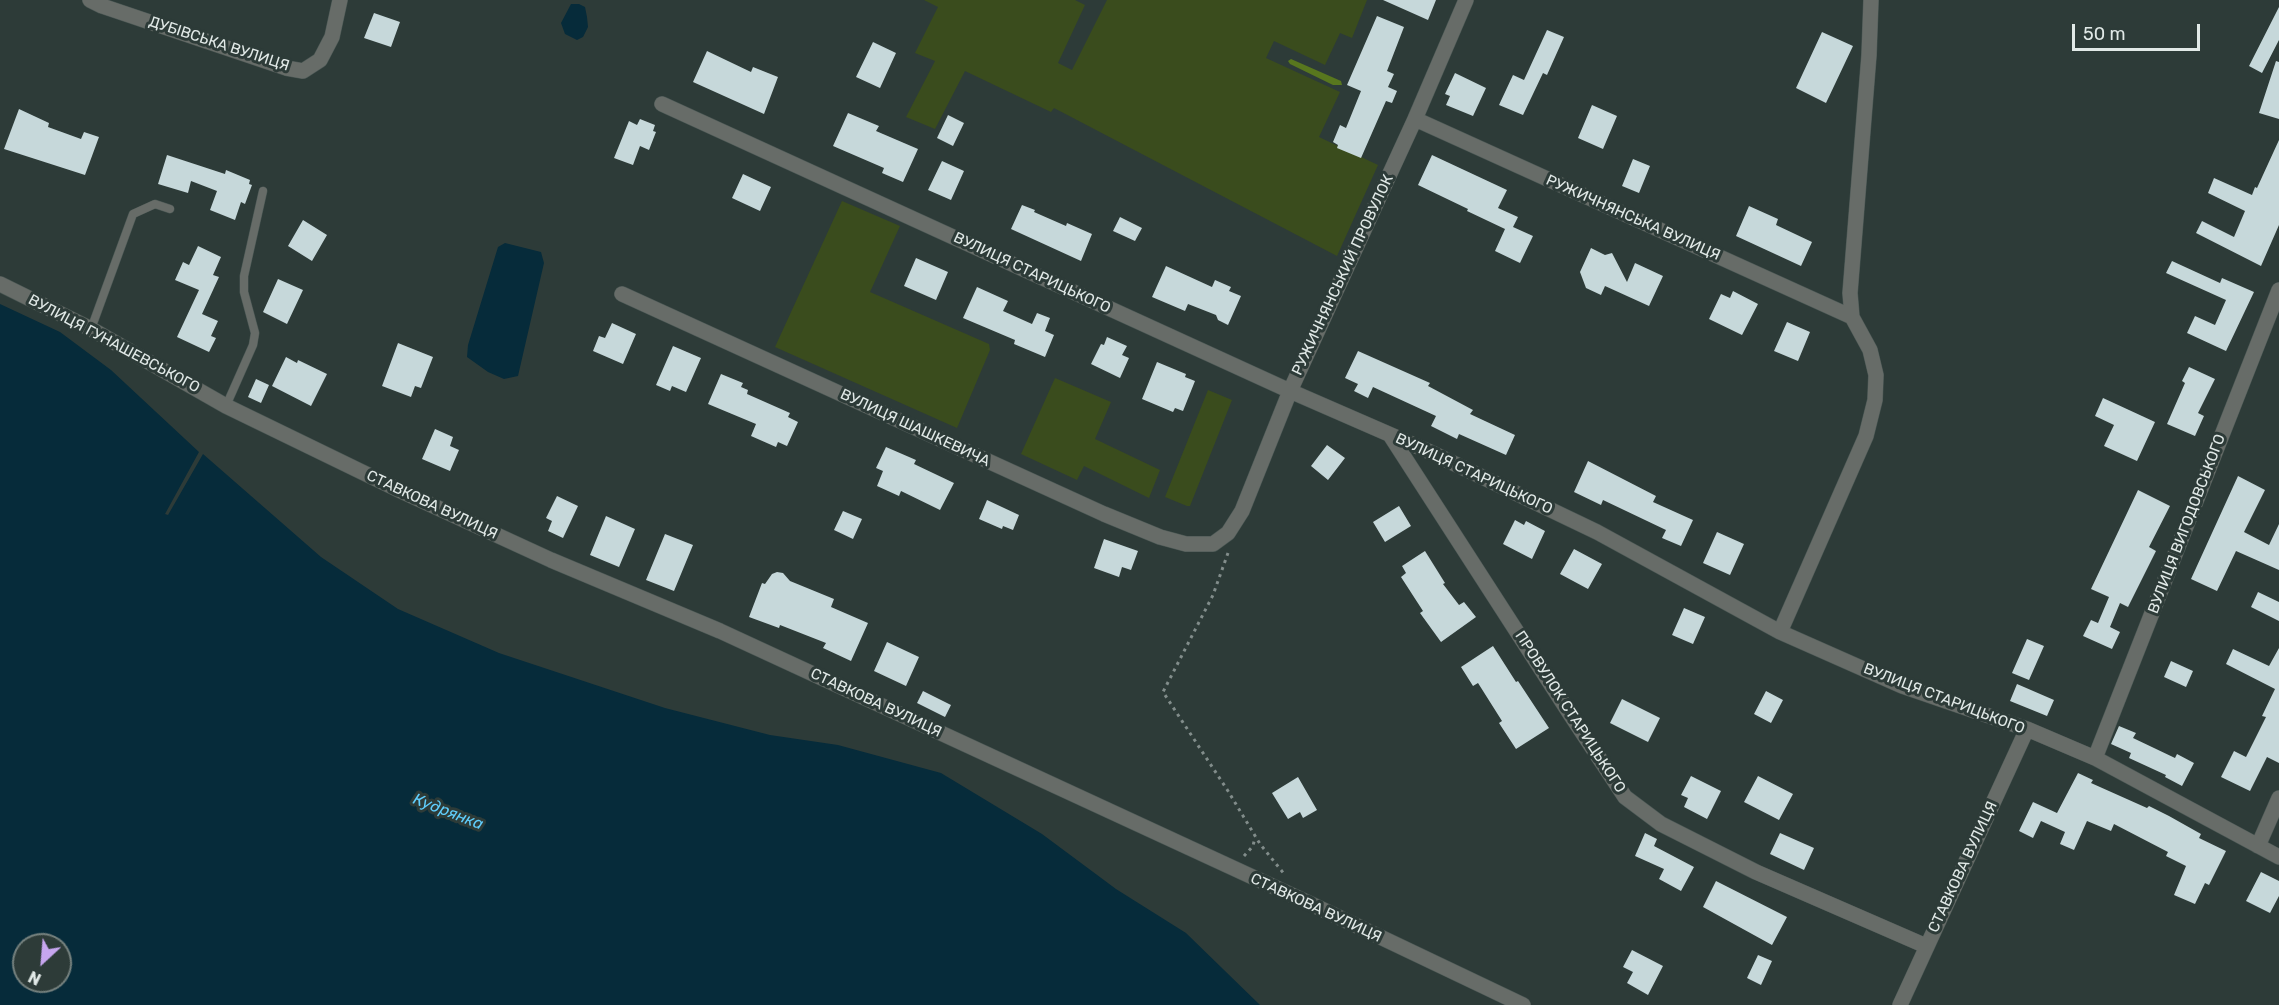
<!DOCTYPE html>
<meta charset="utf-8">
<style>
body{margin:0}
#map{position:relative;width:2279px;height:1005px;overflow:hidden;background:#2d3b38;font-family:Rubik,sans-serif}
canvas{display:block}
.north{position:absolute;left:12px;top:933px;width:60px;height:60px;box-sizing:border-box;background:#2d3b38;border:2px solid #75817e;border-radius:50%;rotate:206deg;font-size:16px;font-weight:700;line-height:24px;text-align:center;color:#e1e9e7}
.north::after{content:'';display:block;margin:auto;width:21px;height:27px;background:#c7a6ef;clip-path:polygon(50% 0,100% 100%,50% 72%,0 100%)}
.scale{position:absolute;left:2072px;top:24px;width:128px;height:27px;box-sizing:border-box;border:3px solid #e1e9e7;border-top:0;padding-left:8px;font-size:18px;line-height:21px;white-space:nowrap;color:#e1e9e7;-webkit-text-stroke:4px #2d3b38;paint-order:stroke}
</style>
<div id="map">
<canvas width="2279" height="1005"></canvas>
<div class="north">N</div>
<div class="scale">50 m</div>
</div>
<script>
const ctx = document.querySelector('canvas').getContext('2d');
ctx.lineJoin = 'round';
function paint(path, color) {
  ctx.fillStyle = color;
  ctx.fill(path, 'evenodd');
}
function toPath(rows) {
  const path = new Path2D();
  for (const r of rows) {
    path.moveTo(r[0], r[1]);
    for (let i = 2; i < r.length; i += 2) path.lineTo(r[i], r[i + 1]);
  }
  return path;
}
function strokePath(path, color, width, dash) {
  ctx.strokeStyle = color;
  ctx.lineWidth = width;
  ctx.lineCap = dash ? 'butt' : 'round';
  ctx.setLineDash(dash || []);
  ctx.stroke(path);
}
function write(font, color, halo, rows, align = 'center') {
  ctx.font = font + ' Rubik,sans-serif';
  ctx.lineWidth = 6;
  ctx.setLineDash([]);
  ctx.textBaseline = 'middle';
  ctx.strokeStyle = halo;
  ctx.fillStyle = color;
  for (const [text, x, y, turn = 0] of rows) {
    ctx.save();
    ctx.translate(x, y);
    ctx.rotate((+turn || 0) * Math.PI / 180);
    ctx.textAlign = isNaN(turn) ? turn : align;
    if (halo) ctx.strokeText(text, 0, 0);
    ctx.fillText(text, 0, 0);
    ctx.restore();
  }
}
paint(toPath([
 [924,0,1075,0,1085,5,1058,63,1072,70,1107,0,1367,0,1352,38,1340,33,1325,65,1274,41,1266,58,1340,92,1319,137,1378,165,1337,256,1054,108,1051,112,965,71,935,129,906,117,935,61,915,53,938,7],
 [842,201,900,226,870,292,989,344,990,350,957,428,775,347],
 [1055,378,1111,402,1095,439,1160,470,1149,498,1084,466,1077,480,1021,454],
 [1208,390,1232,400,1190,506,1187,506,1165,497]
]), '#3a4c1d');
paint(toPath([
 [1291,59,1341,81,1342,85,1333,85,1290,64,1288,61]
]), '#58771e');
paint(toPath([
 [571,4,579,4,585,7,587,17,588,27,583,37,577,40,565,34,561,23],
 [505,243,541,252,544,263,518,376,504,379,488,372,467,357,468,345,498,247],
 [0,304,60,332,111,370,199,452,165,514,168,515,203,454,321,557,398,609,499,653,665,708,770,735,838,745,941,773,1042,834,1116,889,1186,933,1260,1005,0,1005],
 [24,945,60,945,60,981,24,981]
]), '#062b3a');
paint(toPath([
 [1383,0,1436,0,1428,20],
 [2279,7,2279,40,2262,73,2249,66],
 [374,13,400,22,391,47,364,38],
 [1377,16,1404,27,1387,71,1394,74,1388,87,1397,91,1392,103,1386,101,1361,158,1337,148,1338,145,1333,142,1340,125,1346,128,1361,91,1347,85],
 [1547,30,1564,37,1547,75,1543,73,1523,115,1499,105,1513,75,1524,80],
 [1822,32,1853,46,1826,103,1796,88],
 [873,42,896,53,880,88,856,77],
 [707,51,751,72,753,67,778,77,764,114,693,82],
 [2276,61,2279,62,2279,119,2259,113],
 [1455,73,1486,88,1473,116,1446,105,1450,96,1445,94],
 [1592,105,1617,116,1603,149,1578,138],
 [19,109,49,123,48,127,81,139,84,132,99,137,85,175,4,149],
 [848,113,879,126,876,131,918,149,903,182,882,173,884,168,833,146],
 [948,115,964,123,953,146,937,138],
 [640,119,655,125,653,131,656,132,649,150,640,146,633,165,614,158,629,121,637,125],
 [2279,140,2279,225,2261,266,2196,233,2202,221,2234,237,2245,211,2208,193,2214,178,2252,195,2255,187,2257,188],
 [167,155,225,174,226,170,250,180,249,184,252,185,245,204,241,202,235,220,210,210,217,191,191,181,188,193,158,184],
 [1432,155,1507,190,1498,208,1518,217,1513,227,1533,236,1520,263,1495,251,1505,229,1467,211,1468,209,1418,185],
 [1633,159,1650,166,1639,193,1622,186],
 [942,161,964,171,951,200,928,190],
 [743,174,771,187,760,211,732,198],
 [1022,205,1035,210,1034,212,1066,226,1067,223,1092,234,1081,261,1011,229],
 [1749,206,1778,219,1776,225,1812,242,1801,266,1736,236],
 [1120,217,1142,228,1135,241,1113,231],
 [303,220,327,235,312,261,288,246],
 [198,246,221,257,213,275,219,277,202,314,218,321,211,336,216,338,209,352,177,337,199,290,175,280,183,262,189,265],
 [1591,248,1605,255,1612,253,1627,282,1635,263,1663,276,1649,306,1605,286,1601,295,1586,288,1580,272],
 [916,258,948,272,936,300,904,286],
 [2172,261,2220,283,2222,278,2254,292,2226,351,2187,333,2195,316,2215,325,2226,300,2166,273],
 [1166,266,1212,287,1215,280,1231,287,1229,291,1241,296,1228,325,1218,320,1216,315,1188,304,1185,311,1152,297],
 [278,279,303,290,287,324,263,312],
 [977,287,1008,301,1003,311,1032,324,1037,313,1050,318,1045,331,1054,335,1045,357,1014,344,1015,340,963,318],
 [1733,291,1758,304,1742,335,1709,319,1721,294,1730,298],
 [1787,322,1810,332,1798,361,1774,351],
 [612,323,636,334,623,364,593,351,599,336,605,338],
 [1107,337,1127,346,1122,355,1129,358,1120,378,1091,364,1101,344,1104,345],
 [398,343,433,357,421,388,415,386,411,397,382,386],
 [673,346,701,358,686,392,672,386,670,391,656,385],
 [1358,351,1430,383,1428,386,1473,410,1470,414,1515,435,1506,455,1459,434,1457,439,1431,426,1436,416,1373,387,1368,398,1354,391,1358,384,1345,378],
 [286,357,297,363,298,360,327,374,311,406,272,386],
 [1157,362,1186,374,1185,377,1195,381,1183,411,1175,408,1173,412,1142,399],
 [2189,367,2215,379,2198,413,2204,416,2195,436,2167,424,2185,383,2182,381],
 [721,374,743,383,741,387,748,390,747,394,790,413,788,417,798,422,787,446,778,442,776,447,751,436,756,424,708,404],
 [256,379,269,385,261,403,248,397],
 [2103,398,2155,422,2137,461,2104,446,2114,425,2095,416],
 [435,429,453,437,450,446,459,450,450,471,422,459],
 [1327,445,1345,458,1328,480,1311,466],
 [886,447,916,460,914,464,954,483,940,510,901,491,899,496,877,486,883,471,876,468],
 [1588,461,1656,496,1653,502,1693,520,1681,546,1662,538,1666,530,1603,500,1601,505,1574,492],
 [2238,476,2265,490,2244,532,2269,545,2279,524,2279,570,2236,551,2217,591,2191,579],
 [2138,490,2170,506,2149,547,2156,551,2128,607,2120,603,2110,627,2120,632,2112,649,2083,636,2091,620,2098,623,2109,597,2091,589],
 [557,496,578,506,563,538,548,531,552,521,546,518],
 [987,500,1019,515,1013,530,1003,526,1002,529,979,519],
 [1399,506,1411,526,1385,542,1373,522],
 [843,511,862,519,853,539,834,530],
 [606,516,635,529,619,567,590,555],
 [1515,520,1524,525,1526,521,1545,531,1532,559,1503,544],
 [1717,532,1744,544,1730,575,1703,563],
 [665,534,693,545,674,591,646,580],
 [1104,539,1138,551,1131,570,1122,567,1119,577,1094,568],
 [1574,549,1602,564,1588,589,1560,574],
 [1425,551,1445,583,1443,584,1459,605,1464,602,1476,617,1441,642,1420,613,1423,611,1401,577,1406,573,1402,566],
 [777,572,783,573,790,581,834,599,831,607,868,623,851,661,823,648,826,643,780,625,779,628,749,617,762,583,765,584,772,574],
 [2258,592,2279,602,2279,621,2251,607],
 [1684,608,1705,617,1693,644,1672,635],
 [2027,639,2044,646,2029,680,2012,673],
 [887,642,919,657,906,686,874,671],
 [1493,646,1516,682,1518,681,1549,728,1516,749,1499,723,1502,721,1478,683,1473,686,1461,667],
 [2279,648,2279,763,2267,757,2250,791,2221,777,2234,751,2246,757,2266,717,2262,716,2275,689,2226,664,2233,649,2269,666],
 [2171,661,2193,671,2186,687,2164,677],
 [2017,684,2054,700,2047,716,2010,701],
 [923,691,951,705,945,717,917,703],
 [1766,691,1783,700,1771,723,1754,714],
 [1622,699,1660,718,1648,742,1610,723],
 [2119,726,2136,733,2133,738,2175,758,2177,754,2194,763,2182,786,2165,777,2166,775,2129,758,2131,753,2111,744],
 [2078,773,2093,780,2091,783,2147,808,2149,806,2169,816,2201,834,2199,838,2226,851,2209,885,2205,883,2195,904,2174,895,2186,866,2166,856,2168,852,2114,824,2111,831,2087,821,2074,850,2060,844,2065,832,2041,821,2033,838,2019,831,2033,802,2057,813],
 [1691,776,1721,791,1707,819,1684,807,1688,798,1681,795],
 [1758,776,1793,794,1779,820,1744,802],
 [1298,777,1317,810,1303,818,1300,812,1288,819,1272,793],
 [1645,833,1657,839,1654,846,1694,867,1681,891,1659,879,1664,869,1635,856],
 [1780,833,1814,848,1804,870,1770,854],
 [2261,872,2279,881,2279,896,2270,913,2246,901],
 [1716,881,1787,917,1772,945,1703,907],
 [1632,950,1663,966,1648,995,1627,983,1633,972,1623,967],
 [1758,955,1772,961,1761,985,1747,978]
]), '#c6d8da');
const service = toPath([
 [91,329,133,214,155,204,170,209],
 [226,406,253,345,255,333,244,292,244,276,263,191]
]);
const minor = toPath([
 [90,0,102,6,286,68,303,71,320,60,332,37,340,0],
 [662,104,1290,391,1430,452,1597,532,1780,632,1902,686,2027,729,2095,758,2279,857],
 [1415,119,1852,317],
 [0,284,91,329,226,406,401,491,551,560,720,631,1311,904,1523,1005],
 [622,294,1104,514,1160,537,1186,544,1213,544,1228,533,1242,511,1290,391,1415,119,1466,0],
 [1390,435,1570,714,1625,797,1661,824,1756,872,1926,946],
 [1780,632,1866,436,1875,400,1876,375,1870,350,1852,317,1850,293,1869,55,1871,0],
 [2095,758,2279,290],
 [2258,846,2279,798],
 [1900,1005,2027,729]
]);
strokePath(service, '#4a5754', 9);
strokePath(minor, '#4a5754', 16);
strokePath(toPath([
 [1228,553,1213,595,1163,692,1228,791,1260,844,1285,875],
 [1244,856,1253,846,1255,837]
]), '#828d8b', 3, [3, 4.5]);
strokePath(service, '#676c68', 8);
strokePath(minor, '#676c68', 15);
write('15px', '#e1e9e7', '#2d3b38', [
 ["ДУБІВСЬКА ВУЛИЦЯ",219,44,18],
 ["РУЖИЧНЯНСЬКА ВУЛИЦЯ",1633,218,24],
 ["ВУЛИЦЯ СТАРИЦЬКОГО",1032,273,25],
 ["РУЖИЧНЯНСЬКИЙ ПРОВУЛОК",1343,275,-65],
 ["ВУЛИЦЯ ГУНАШЕВСЬКОГО",114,344,28],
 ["ВУЛИЦЯ ШАШКЕВИЧА",915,428,25],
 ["ВУЛИЦЯ СТАРИЦЬКОГО",1474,474,25],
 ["СТАВКОВА ВУЛИЦЯ",432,505,25],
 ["ВУЛИЦЯ ВИГОДОВСЬКОГО",2187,524,-69],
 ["ВУЛИЦЯ СТАРИЦЬКОГО",1944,699,21],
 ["СТАВКОВА ВУЛИЦЯ",876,703,25],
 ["ПРОВУЛОК СТАРИЦЬКОГО",1570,712,57],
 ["СТАВКОВА ВУЛИЦЯ",1963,867,-65],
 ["СТАВКОВА ВУЛИЦЯ",1316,908,25]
]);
write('italic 16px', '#60cffe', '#2d3b38', [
 ["Кудрянка",448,812,21]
]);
</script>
